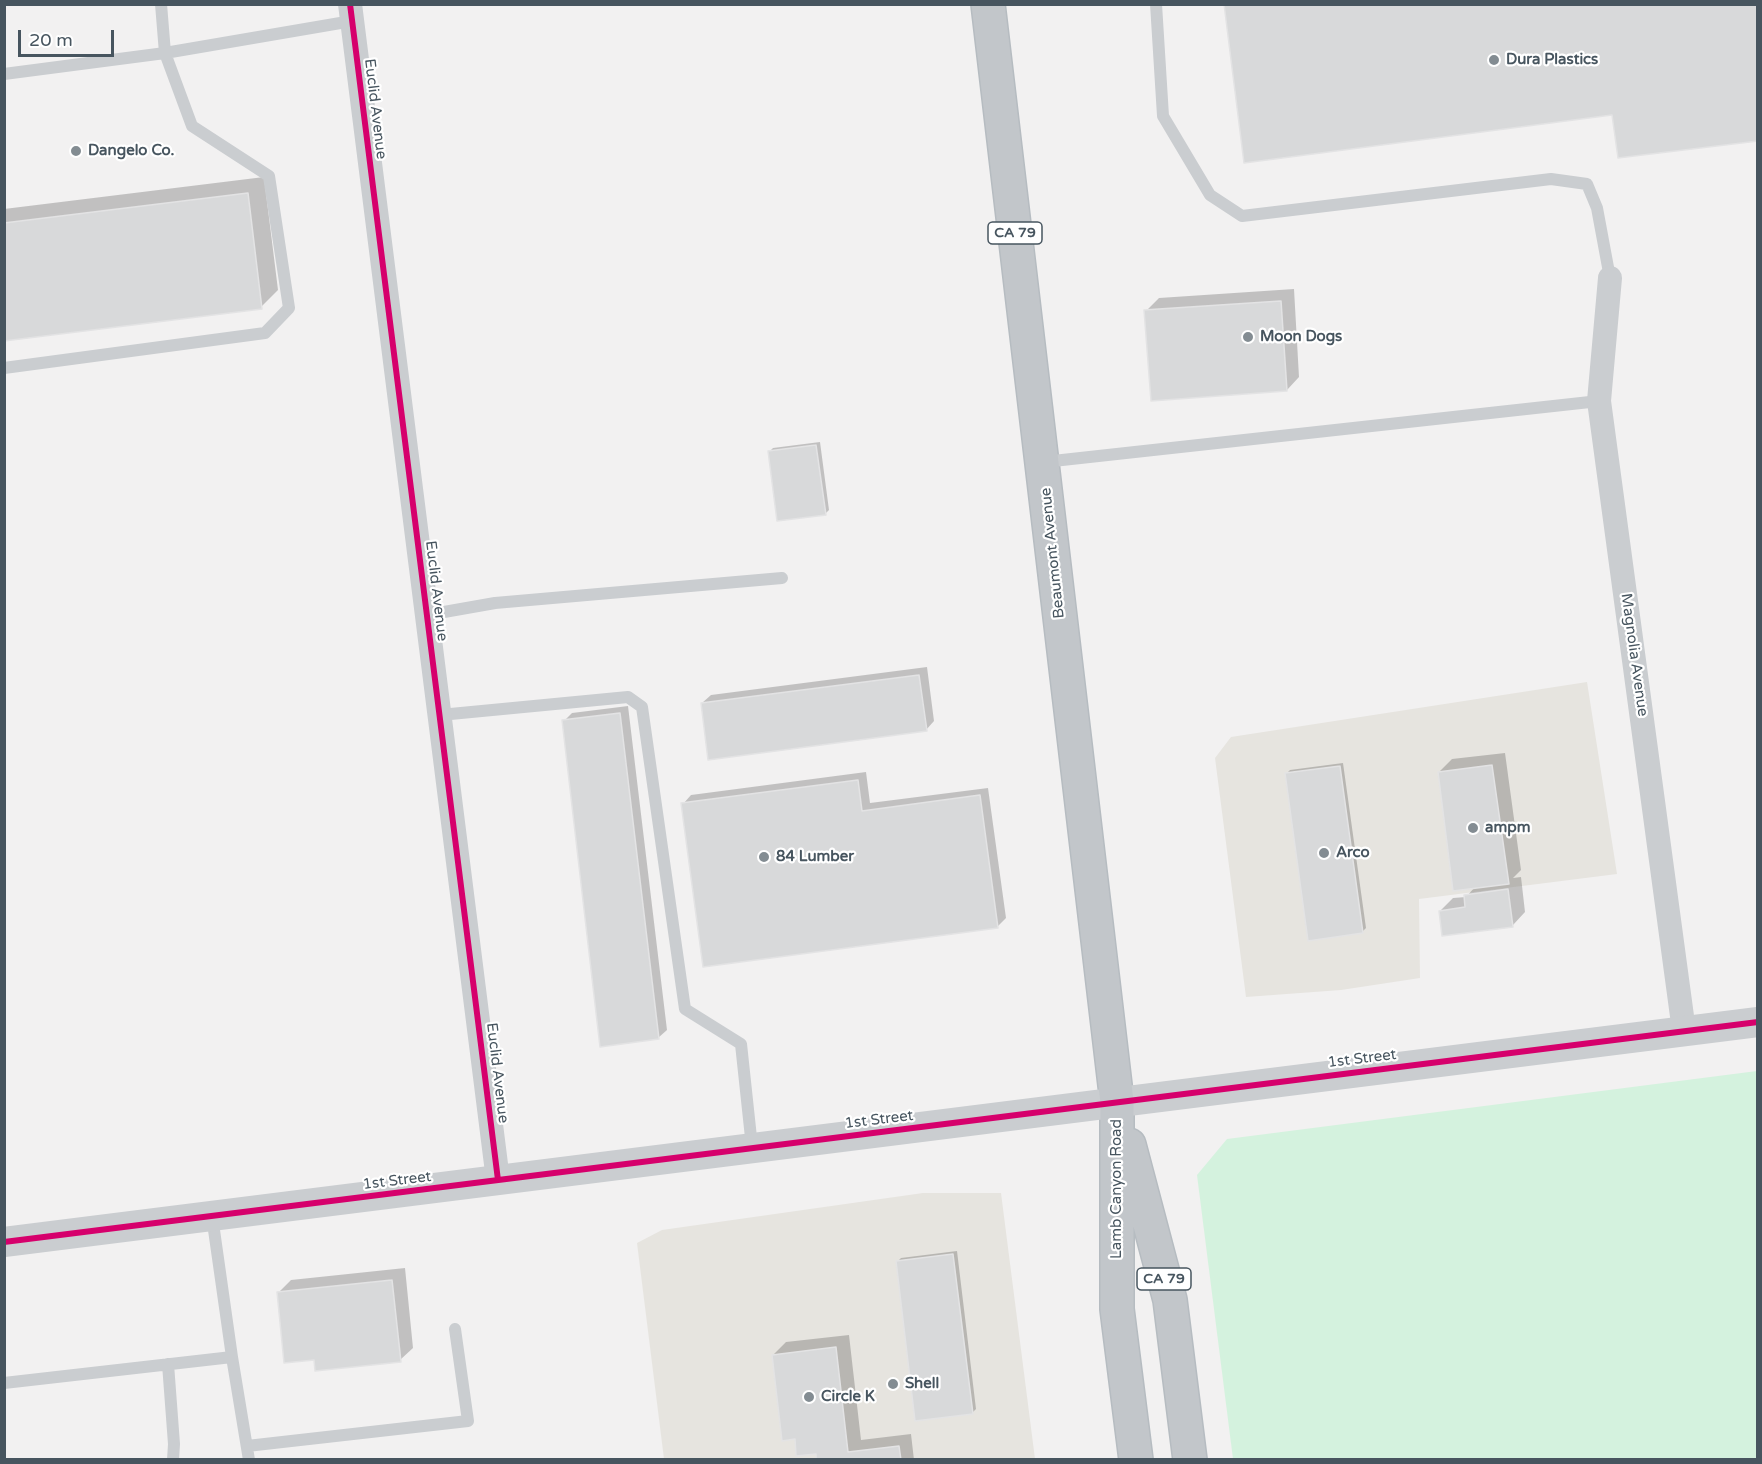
<!DOCTYPE html>
<style>
body{margin:0}
#map{position:relative;width:1762px;height:1464px;overflow:hidden;background:#f2f1f1;font-family:"Varela Round",sans-serif}
canvas{display:block}
.frame{position:absolute;inset:0;border:6px solid #47555f;pointer-events:none}
.scale{position:absolute;left:18px;top:30px;width:96px;height:27px;box-sizing:border-box;border:3px solid #47555f;border-top:0;padding-left:8px;font-size:18px;line-height:21px;white-space:nowrap;color:#47555f;-webkit-text-stroke:4px #fff;paint-order:stroke}
</style>
<div id="map">
<canvas width="1762" height="1464"></canvas>
<div class="frame"></div>
<div class="scale">20 m</div>
</div>
<script>
const ctx = document.querySelector('canvas').getContext('2d');
ctx.lineJoin = 'round';
function paint(path, color) {
  ctx.fillStyle = color;
  ctx.fill(path, 'evenodd');
}
function toPath(rows) {
  const path = new Path2D();
  for (const r of rows) {
    path.moveTo(r[0], r[1]);
    for (let i = 2; i < r.length; i += 2) path.lineTo(r[i], r[i + 1]);
  }
  return path;
}
function strokePath(path, color, width, dash) {
  ctx.strokeStyle = color;
  ctx.lineWidth = width;
  ctx.lineCap = dash ? 'butt' : 'round';
  ctx.setLineDash(dash || []);
  ctx.stroke(path);
}
function write(font, color, halo, rows, align = 'center') {
  ctx.font = font + ' "Varela Round",sans-serif';
  ctx.lineWidth = 4.5;
  ctx.setLineDash([]);
  ctx.textBaseline = 'middle';
  ctx.strokeStyle = halo;
  ctx.fillStyle = color;
  for (const [text, x, y, turn = 0] of rows) {
    ctx.save();
    ctx.translate(x, y);
    ctx.rotate((+turn || 0) * Math.PI / 180);
    ctx.textAlign = isNaN(turn) ? turn : align;
    if (halo) ctx.strokeText(text, 0, 0);
    ctx.fillText(text, 0, 0);
    ctx.restore();
  }
}
paint(toPath([
 [1587,682,1617,874,1419,899,1420,978,1341,990,1246,997,1215,758,1231,737],
 [923,1193,1001,1193,1035,1459,664,1459,637,1243,662,1230]
]), '#e6e4df');
paint(toPath([
 [1757,1071,1757,1459,1233,1459,1197,1175,1227,1139]
]), '#d4f2de');
paint(toPath([
 [264,177,278,290,261,307,4,339,4,209],
 [1294,289,1299,377,1287,390,1146,311,1159,298],
 [820,442,829,510,825,514,769,452,773,448],
 [927,667,934,721,926,730,702,703,711,695],
 [628,706,667,1030,658,1038,564,721,572,713],
 [1505,753,1521,870,1513,878,1521,877,1525,912,1513,925,1440,911,1453,898,1466,897,1475,887,1439,772,1452,759],
 [1343,763,1366,928,1362,932,1286,774,1290,770],
 [866,772,870,803,988,788,1006,918,997,927,683,804,691,795],
 [957,1251,976,1409,972,1413,897,1262,901,1258],
 [405,1268,413,1348,400,1360,316,1359,278,1293,291,1280],
 [849,1335,861,1440,911,1434,914,1460,818,1460,817,1452,796,1437,773,1355,786,1342]
]), '#0003');
const building = toPath([
 [1224,4,1758,4,1758,141,1618,158,1612,115,1244,163,1224,4],
 [248,193,262,309,4,341,4,223,248,193],
 [1281,301,1287,391,1151,401,1144,310,1281,301],
 [816,445,826,515,777,521,768,451,816,445],
 [919,675,927,731,708,760,701,703,919,675],
 [620,713,659,1039,600,1047,562,720,620,713],
 [1492,765,1509,884,1453,891,1438,772,1492,765],
 [1340,766,1363,933,1308,941,1285,773,1340,766],
 [858,780,862,811,980,795,998,928,703,967,681,803,858,780],
 [1508,889,1513,927,1442,936,1439,911,1465,907,1464,895,1508,889],
 [953,1254,973,1414,915,1421,896,1261,953,1254],
 [392,1280,401,1362,315,1371,314,1360,284,1363,277,1292,392,1280],
 [836,1347,848,1452,899,1446,901,1460,816,1460,816,1454,796,1456,795,1439,782,1441,772,1355,836,1347]
]);
paint(building, '#d8d9da');
strokePath(building, '#e3e3e4', 1.5);
const trunk = toPath([
 [988,4,1117,1102,1117,1309,1136,1460],
 [1129,1145,1170,1300,1190,1460]
]);
strokePath(trunk, '#b6bcc1', 36);
strokePath(toPath([
 [1156,4,1163,116,1210,195,1242,216,1551,179,1587,184,1597,208,1610,278],
 [4,74,165,53,352,21],
 [4,368,265,333,289,308,269,176,192,126,165,53,161,4],
 [1044,462,1599,401],
 [427,615,495,603,782,578],
 [440,715,628,697,642,707,685,1009,741,1044,752,1147],
 [232,1357,249,1460],
 [168,1364,174,1444,173,1460],
 [4,1383,232,1357,212,1216],
 [247,1446,468,1421,455,1329]
]), '#cacdd0', 12);
strokePath(toPath([
 [350,4,498,1180],
 [1610,278,1599,401,1684,1031]
]), '#cacdd0', 24);
strokePath(toPath([
 [4,1242,1758,1022]
]), '#cacdd0', 30);
strokePath(trunk, '#c2c6ca', 33);
strokePath(toPath([
 [350,4,498,1180],
 [4,1242,1758,1022]
]), '#d6006c', 6);
for (const [x, y, r, color] of [
 [1494,60,6,"#838c92"],
 [76,151,6,"#838c92"],
 [1248,337,6,"#838c92"],
 [1473,828,6,"#838c92"],
 [1324,853,6,"#838c92"],
 [764,857,6,"#838c92"],
 [893,1384,6,"#838c92"],
 [809,1397,6,"#838c92"]
]) {
  const dot = new Path2D();
  dot.arc(x, y, r, 0, 2 * Math.PI);
  ctx.fillStyle = color;
  ctx.fill(dot);
  strokePath(dot, '#fff', 2);
}
for (const [x, y, w] of [
 [1015,233,54],
 [1164,1279,54]
]) {
  const box = new Path2D();
  box.roundRect(x - w / 2, y - 11, w, 22, 4.5);
  ctx.fillStyle = '#fff';
  ctx.fill(box);
  strokePath(box, '#47555f', 1.5);
}
write('bold 14px', '#47555f', null, [
 ["CA 79",1015,233],
 ["CA 79",1164,1279]
]);
write('bold 15px', '#47555f', '#fff', [
 ["Dura Plastics",1506,60],
 ["Dangelo Co.",88,151],
 ["Moon Dogs",1260,337],
 ["ampm",1485,828],
 ["Arco",1336,853],
 ["84 Lumber",776,857],
 ["Shell",905,1384],
 ["Circle K",821,1397]
], 'left');
write('15px', '#47555f', '#fff', [
 ["Euclid Avenue",375,109,83],
 ["Beaumont Avenue",1053,553,-96],
 ["Euclid Avenue",436,591,83],
 ["Magnolia Avenue",1634,655,82],
 ["1st Street",1362,1059,-7],
 ["Euclid Avenue",497,1073,83],
 ["1st Street",879,1120,-7],
 ["1st Street",397,1181,-7],
 ["Lamb Canyon Road",1117,1189,-90]
]);
</script>
